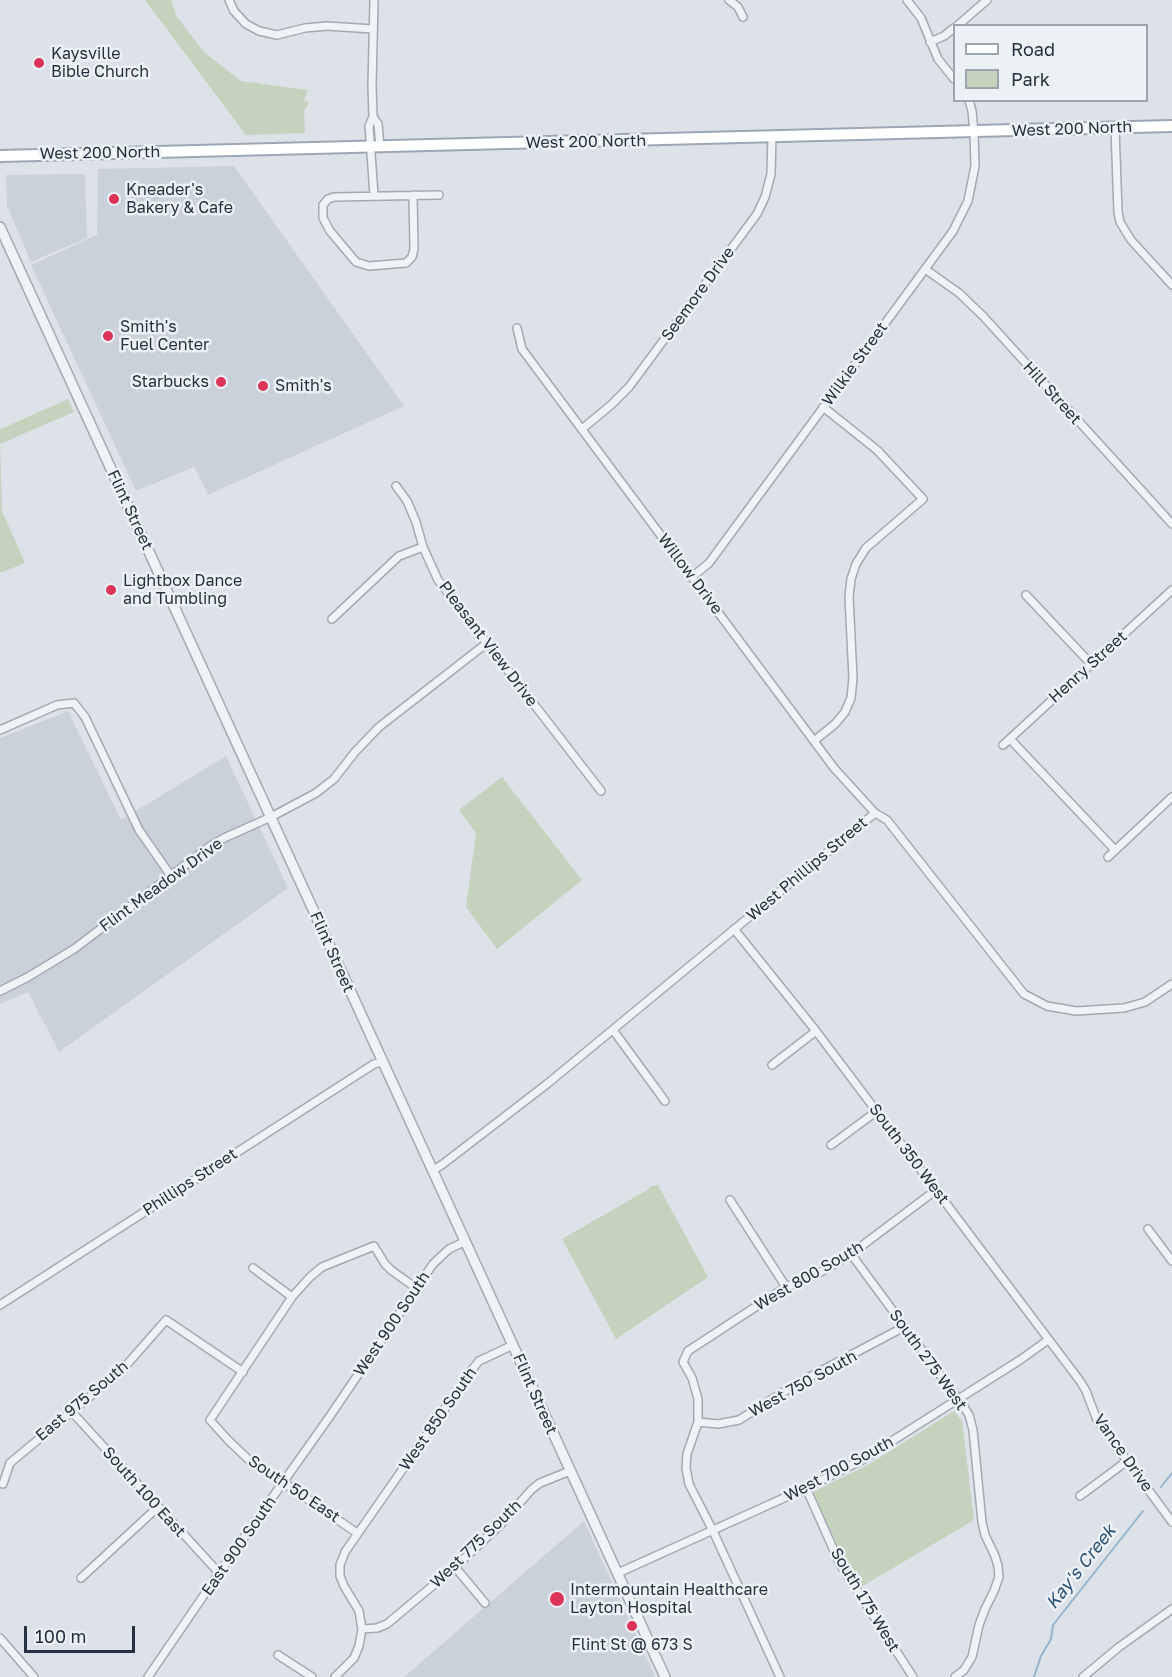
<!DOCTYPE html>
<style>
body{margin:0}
#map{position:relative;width:1172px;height:1677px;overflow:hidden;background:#dde2e8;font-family:"Golos Text",sans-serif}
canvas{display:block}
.legend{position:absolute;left:953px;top:24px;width:195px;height:78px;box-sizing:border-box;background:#ecf1f6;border:2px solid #9ca4ad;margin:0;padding:8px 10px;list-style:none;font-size:18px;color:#253140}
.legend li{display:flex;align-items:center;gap:12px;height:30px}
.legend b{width:30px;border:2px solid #9ca4ad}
.scale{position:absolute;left:24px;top:1626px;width:111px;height:27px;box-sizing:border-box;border:3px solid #253140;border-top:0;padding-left:8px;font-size:18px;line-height:21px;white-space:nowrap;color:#253140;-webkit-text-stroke:4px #ecf1f6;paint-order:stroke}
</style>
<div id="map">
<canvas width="1172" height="1677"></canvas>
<ul class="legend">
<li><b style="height:8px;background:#fff"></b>Road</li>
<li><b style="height:16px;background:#c4d3bd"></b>Park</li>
</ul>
<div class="scale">100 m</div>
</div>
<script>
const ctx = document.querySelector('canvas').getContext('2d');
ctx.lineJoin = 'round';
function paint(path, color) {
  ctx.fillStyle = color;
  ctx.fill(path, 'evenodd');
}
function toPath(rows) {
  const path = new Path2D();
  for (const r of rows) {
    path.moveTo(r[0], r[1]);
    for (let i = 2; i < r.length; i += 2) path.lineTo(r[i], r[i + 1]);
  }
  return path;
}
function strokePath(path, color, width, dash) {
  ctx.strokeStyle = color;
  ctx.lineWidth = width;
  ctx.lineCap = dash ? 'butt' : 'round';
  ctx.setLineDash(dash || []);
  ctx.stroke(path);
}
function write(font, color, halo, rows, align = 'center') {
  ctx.font = font + ' "Golos Text",sans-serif';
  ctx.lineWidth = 5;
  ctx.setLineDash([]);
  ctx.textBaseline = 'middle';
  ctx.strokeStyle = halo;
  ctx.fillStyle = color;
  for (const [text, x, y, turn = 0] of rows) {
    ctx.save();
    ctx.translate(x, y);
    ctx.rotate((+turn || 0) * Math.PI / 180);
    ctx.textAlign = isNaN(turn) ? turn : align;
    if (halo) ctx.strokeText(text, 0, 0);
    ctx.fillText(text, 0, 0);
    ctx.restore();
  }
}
paint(toPath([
 [234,166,404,406,208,495,194,467,136,491,31,265,97,235,98,169],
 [85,174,87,238,31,262,7,206,6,175],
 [68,711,121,820,226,756,288,888,59,1052,28,992,0,1004,0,738],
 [584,1521,655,1677,404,1677]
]), '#cbd1db');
paint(toPath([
 [145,0,171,0,177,17,204,52,241,81,308,90,304,100,309,103,304,111,305,133,246,135],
 [68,399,74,412,0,444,2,511,25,563,0,573,0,428,1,429],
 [502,777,582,880,497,949,466,907,476,833,459,810],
 [658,1185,708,1277,616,1339,562,1239,649,1189,649,1187],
 [954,1411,962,1421,974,1520,861,1587,843,1559,813,1492,868,1465]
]), '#c4d3bd');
strokePath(toPath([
 [1161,1487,1172,1473],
 [1034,1677,1041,1656,1051,1639,1053,1625,1143,1511]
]), '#94b3cd', 2);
const minor = toPath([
 [229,0,234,11,246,24,259,31,277,35,305,28,327,26,373,29],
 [729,0,738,7,743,17],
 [907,0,921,18,938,59,954,79],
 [957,26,987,0],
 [930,42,944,36,954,28],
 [373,117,378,124,380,147],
 [1115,128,1118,212,1120,222,1131,240,1172,285],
 [374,195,369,126,373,117,372,86,374,0],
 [413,195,414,249,412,257,406,263,369,266,356,262,330,231,323,218,323,205,328,199,334,197,439,195],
 [925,269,959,293,983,316,1172,524],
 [517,328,522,349,834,768,875,813,887,820,1024,994,1047,1006,1076,1011,1124,1008,1145,1002,1172,984],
 [582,429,611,405,629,387,757,214,765,197,771,174,772,137],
 [396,486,407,501,416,522,423,547,438,580,601,791],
 [692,577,709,563,953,231,968,201,975,166,974,132,972,111,969,100],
 [1026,595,1091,664],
 [332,619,399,556,423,547],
 [0,730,57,705,74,703,85,717,139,830,171,876],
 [1010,739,1115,850],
 [814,741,835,724,845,712,851,698,853,678,849,597,851,579,856,564,866,548,923,499,877,450,823,407],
 [1003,745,1172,590],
 [1108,857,1172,797],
 [734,929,816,1031,1080,1381,1086,1391,1097,1420,1172,1522],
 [0,991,28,977,74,949,209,847,224,838,271,817,316,793,334,779,355,752,379,727,487,643],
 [613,1030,665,1101],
 [772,1065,816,1031],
 [831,1145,877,1111],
 [432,1171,443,1164,547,1084,875,813],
 [730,1200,786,1287],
 [1148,1229,1172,1261],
 [851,1254,964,1407,969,1415,973,1430,982,1522,985,1535,995,1556,998,1566,999,1577,994,1591,985,1609,979,1625,972,1657,964,1670,955,1677],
 [253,1268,292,1297],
 [0,1305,374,1064,382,1062],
 [71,1411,219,1573],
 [698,1422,718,1424,739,1420,798,1383,904,1327],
 [3,1484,10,1463,123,1369,166,1320,243,1372],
 [806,1488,840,1564,913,1677],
 [1080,1496,1127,1461],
 [357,1533,290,1487,251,1462,228,1440,210,1420,292,1297,310,1277,322,1267,374,1246,385,1264,391,1270,416,1288],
 [455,1567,485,1603],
 [618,1573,806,1488,862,1460,1020,1360,1048,1340],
 [81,1578,158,1507],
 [362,1629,377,1628,387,1624,455,1567,501,1524,532,1489,540,1483,570,1471],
 [0,1638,34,1677],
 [278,1655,312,1677],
 [148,1677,219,1573,330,1416,433,1264,449,1249,464,1242],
 [335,1677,354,1658,359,1646,362,1629,359,1611,344,1586,340,1576,340,1565,345,1552,471,1371,479,1361,513,1345],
 [780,1677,713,1531,689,1484,686,1468,687,1454,698,1422,698,1399,692,1378,683,1362,688,1351,786,1287,819,1273,851,1254,936,1190],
 [1083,1677,1119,1647,1172,1609]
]);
const tertiary = toPath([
 [0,227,665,1677]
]);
const primary = toPath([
 [0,156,1172,126]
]);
strokePath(minor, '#a2a9b2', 10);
strokePath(tertiary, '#a2a9b2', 12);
strokePath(primary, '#9ba7b5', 14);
strokePath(minor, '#f0f3f6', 7);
strokePath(tertiary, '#f0f3f6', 9);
strokePath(primary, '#fff', 10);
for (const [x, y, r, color] of [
 [39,63,6,"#db3458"],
 [114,199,6,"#db3458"],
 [108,336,6,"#db3458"],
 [221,382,6,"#db3458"],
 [263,386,6,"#db3458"],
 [111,590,6,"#db3458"],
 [557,1599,8,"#db3458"],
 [632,1626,6,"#db3458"]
]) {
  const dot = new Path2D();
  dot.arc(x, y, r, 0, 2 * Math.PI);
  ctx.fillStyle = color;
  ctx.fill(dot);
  strokePath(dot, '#ecf1f6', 2);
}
write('16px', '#253140', '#ecf1f6', [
 ["Kaysville",51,54],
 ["Bible Church",51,72],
 ["Kneader's",126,190],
 ["Bakery & Cafe",126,208],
 ["Smith's",120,327],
 ["Fuel Center",120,345],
 ["Starbucks",209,382,"right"],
 ["Smith's",275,386],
 ["Lightbox Dance",123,581],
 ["and Tumbling",123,599],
 ["Intermountain Healthcare",570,1590],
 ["Layton Hospital",570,1608],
 ["Flint St @ 673 S",632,1645,"center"]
], 'left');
write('16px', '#253140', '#ecf1f6', [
 ["West 200 North",1072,129,-2],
 ["West 200 North",586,142,-1],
 ["West 200 North",100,153,-1],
 ["Seemore Drive",698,294,-54],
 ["Wilkie Street",855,364,-54],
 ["Hill Street",1052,393,48],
 ["Flint Street",130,510,65],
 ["Willow Drive",690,574,53],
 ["Pleasant View Drive",488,644,53],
 ["Henry Street",1088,667,-42],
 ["West Phillips Street",807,869,-40],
 ["Flint Meadow Drive",161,885,-36],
 ["Flint Street",332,952,66],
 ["South 350 West",909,1154,53],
 ["Phillips Street",190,1182,-33],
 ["West 800 South",809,1276,-30],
 ["West 900 South",392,1324,-56],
 ["South 275 West",928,1360,54],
 ["West 750 South",803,1384,-29],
 ["Flint Street",535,1394,66],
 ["East 975 South",82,1401,-40],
 ["West 850 South",438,1419,-55],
 ["Vance Drive",1123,1453,55],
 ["West 700 South",839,1469,-28],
 ["South 50 East",294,1489,34],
 ["South 100 East",144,1492,48],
 ["West 775 South",476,1544,-44],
 ["East 900 South",239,1546,-55],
 ["South 175 West",865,1600,59]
]);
write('italic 18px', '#2b5378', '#ecf1f6', [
 ["Kay's Creek",1081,1567,-52]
]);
</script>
